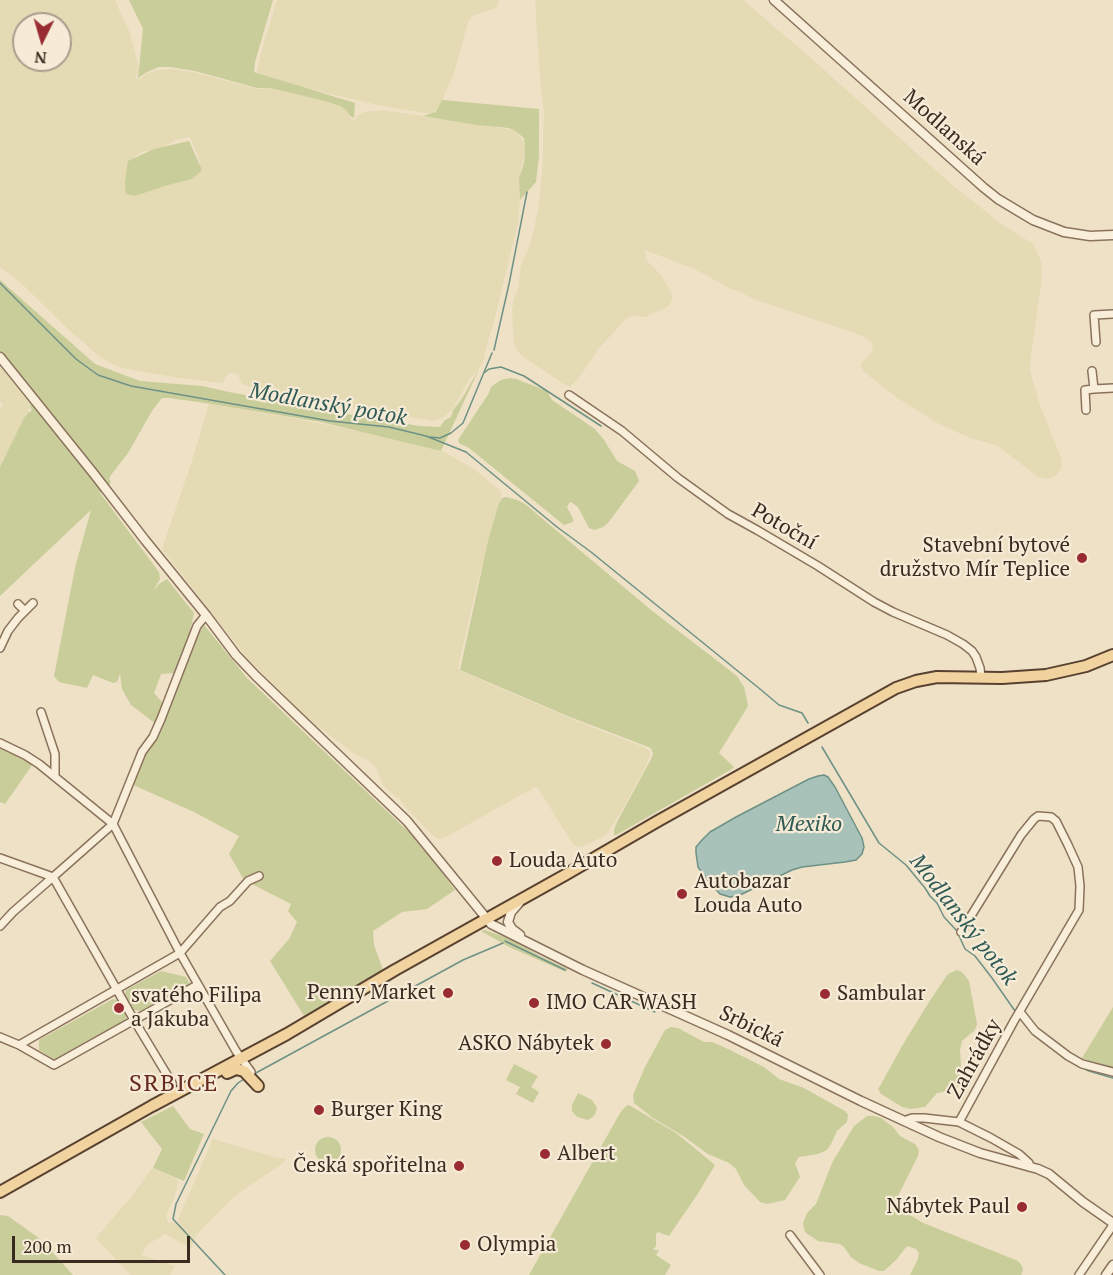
<!DOCTYPE html>
<meta charset="utf-8">
<style>
body{margin:0}
#map{position:relative;width:1113px;height:1275px;overflow:hidden;background:#eee1c6;font-family:"PT Serif",serif}
canvas{display:block}
.north{position:absolute;left:12px;top:12px;width:60px;height:60px;box-sizing:border-box;background:#f6ebd6;border:2px solid #ab9e8d;border-radius:50%;rotate:185deg;font-size:16px;font-weight:700;line-height:24px;text-align:center;color:#3a2b20}
.north::after{content:'';display:block;margin:auto;width:21px;height:27px;background:#992c32;clip-path:polygon(50% 0,100% 100%,50% 72%,0 100%)}
.scale{position:absolute;left:12px;top:1236px;width:178px;height:27px;box-sizing:border-box;border:3px solid #3a2b20;border-top:0;padding-left:8px;font-size:18px;line-height:21px;white-space:nowrap;color:#3a2b20;-webkit-text-stroke:4px #f6ebd6;paint-order:stroke}
</style>
<div id="map">
<canvas width="1113" height="1275"></canvas>
<div class="north">N</div>
<div class="scale">200 m</div>
</div>
<script>
const ctx = document.querySelector('canvas').getContext('2d');
ctx.lineJoin = 'round';
function paint(path, color) {
  ctx.fillStyle = color;
  ctx.fill(path, 'evenodd');
}
function toPath(rows) {
  const path = new Path2D();
  for (const r of rows) {
    if (r.length === 3) {
      path.moveTo(r[0] + r[2], r[1]);
      path.arc(r[0], r[1], r[2], 0, 2 * Math.PI);
      continue;
    }
    path.moveTo(r[0], r[1]);
    for (let i = 2; i < r.length; i += 2) path.lineTo(r[i], r[i + 1]);
  }
  return path;
}
function strokePath(path, color, width, dash) {
  ctx.strokeStyle = color;
  ctx.lineWidth = width;
  ctx.lineCap = dash ? 'butt' : 'round';
  ctx.setLineDash(dash || []);
  ctx.stroke(path);
}
function write(font, color, halo, rows, align = 'center') {
  ctx.font = font + ' "PT Serif",serif';
  ctx.lineWidth = 4.5;
  ctx.setLineDash([]);
  ctx.textBaseline = 'middle';
  ctx.strokeStyle = halo;
  ctx.fillStyle = color;
  for (const [text, x, y, turn = 0] of rows) {
    ctx.save();
    ctx.translate(x, y);
    ctx.rotate((+turn || 0) * Math.PI / 180);
    ctx.textAlign = isNaN(turn) ? turn : align;
    if (halo) ctx.strokeText(text, 0, 0);
    ctx.fillText(text, 0, 0);
    ctx.restore();
  }
}
paint(toPath([
 [0,0,116,0,116,3,130,33,137,60,139,69,135,78,141,79,147,73,158,70,171,69,193,72,257,89,270,88,325,101,340,106,347,111,351,119,355,120,358,115,365,112,383,110,514,130,523,140,525,150,519,178,520,199,518,223,493,325,486,347,484,359,479,369,469,380,452,410,446,415,439,419,432,421,420,419,276,394,242,384,238,375,235,373,228,373,223,383,179,378,122,368,110,363,99,356,68,329,21,283,0,267],
 [24,24,60,24,60,60,24,60],
 [190,137,200,162,200,170,156,186,139,195,132,194,128,170,133,158,143,151,154,151,164,147,175,140],
 [277,0,499,0,497,7,490,10,472,16,468,22,454,73,438,109,432,114,387,107,339,96,294,85,257,72,261,53],
 [535,0,743,0,811,58,951,184,999,222,1033,244,1041,261,1042,277,1030,363,1030,370,1039,403,1061,458,1062,465,1060,471,1055,476,1049,479,1038,477,998,446,968,437,939,424,896,397,863,371,861,368,861,364,872,351,873,346,871,341,860,335,757,300,730,288,694,269,645,250,646,260,661,275,673,296,669,306,645,317,633,316,628,317,598,349,592,359,580,376,572,385,570,386,565,385,521,355,516,348,514,341,512,310,514,298,518,289,521,266,531,242,538,210,542,174,544,114,541,91],
 [0,365,31,405,0,467,0,410,3,405,0,401],
 [209,404,297,419,378,435,444,452,474,469,501,491,501,496,476,589,458,667,459,670,501,689,591,727,644,747,650,751,650,756,644,769,624,807,606,835,591,843,582,847,576,846,573,844,537,787,535,787,444,838,439,839,435,837,411,813,401,802,400,798,397,798,383,785,376,768,371,762,355,754,314,724,248,659,162,549,192,461],
 [213,1139,277,1158,287,1158,282,1164,236,1195,196,1235,191,1248,165,1234,148,1244,141,1255,175,1266,170,1275,131,1275,96,1238,124,1205,127,1203,152,1168,175,1178,178,1181,175,1195,166,1216,168,1223,177,1222]
]), '#e4dab4');
paint(toPath([
 [129,0,273,0,255,62,254,72,355,103,354,118,350,116,347,111,340,106,325,101,270,88,257,88,195,71,170,67,159,67,147,72,138,78,143,29],
 [442,100,539,109,539,156,536,182,520,200,519,178,524,163,525,150,524,138,514,130,509,128,477,125,423,116,436,112],
 [189,141,202,170,192,179,168,185,135,196,126,194,125,182,128,161,154,149],
 [0,280,95,364,140,381,202,386,229,392,363,417,420,426,440,427,445,420,451,417,453,410,461,400,479,369,441,451,321,422,205,403,169,398,162,398,152,411,128,453,111,475,109,479,111,482,108,487,100,493,159,572,160,579,153,591,159,584,167,579,194,613,188,640,174,673,161,674,154,693,163,703,156,724,131,705,122,689,120,674,117,682,113,683,93,675,87,688,59,682,54,676,75,568,91,510,0,596,0,467,24,418,29,412,32,411,30,406,31,404,0,365],
 [510,378,516,379,547,391,552,400,595,429,604,440,617,461,635,471,639,481,608,523,603,527,594,530,589,528,578,507,571,502,569,503,567,507,573,519,573,522,564,525,469,448,459,443,458,440,489,393,491,387,501,380],
 [506,497,517,500,525,504,651,610,737,676,744,687,748,705,747,708,719,753,734,767,732,769,616,835,614,835,614,830,617,822,651,759,653,754,651,748,570,717,460,670,488,541,499,503,502,498],
 [204,625,247,678,412,835,423,850,426,850,455,890,427,909,402,912,373,931,374,945,383,970,304,1016,270,961,289,939,297,922,288,911,291,904,244,880,229,854,239,836,194,812,131,784,145,754,154,740,197,637],
 [0,738,37,758,5,804,0,802],
 [485,930,510,939,542,957,568,969,566,972,509,947,481,931],
 [957,970,962,972,969,981,977,1024,975,1030,962,1041,960,1050,961,1065,959,1086,953,1090,937,1093,925,1107,911,1109,902,1107,881,1094,878,1089,880,1086,902,1046,929,1002,948,974],
 [161,971,186,977,190,984,140,1011,134,1010,125,995,126,990],
 [113,999,117,1000,126,1015,126,1020,57,1059,53,1059,39,1050,39,1040],
 [1113,1007,1113,1073,1079,1063],
 [671,1027,678,1028,704,1042,712,1042,728,1049,764,1067,779,1079,804,1088,845,1111,848,1115,847,1122,837,1131,832,1142,827,1150,818,1154,799,1157,795,1163,800,1177,785,1200,767,1204,760,1202,744,1185,736,1169,729,1163,708,1154,683,1136,653,1118,634,1103,633,1095,645,1067,665,1030],
 [514,1064,538,1076,531,1087,539,1092,533,1103,516,1094,520,1087,506,1080],
 [578,1093,592,1100,596,1106,597,1109,594,1116,588,1120,577,1117,572,1111,572,1105],
 [629,1105,676,1133,697,1150,715,1165,699,1192,669,1236,658,1232,656,1234,656,1246,653,1250,659,1250,656,1255,671,1265,665,1275,529,1275,620,1113,626,1106],
 [173,1106,190,1129,204,1134,184,1181,153,1168,162,1149,141,1122],
 [867,1116,874,1116,881,1118,893,1127,900,1136,915,1144,919,1150,918,1156,893,1206,917,1219,921,1222,1018,1261,1022,1266,1023,1270,1021,1275,910,1275,918,1259,919,1253,916,1249,907,1246,896,1260,884,1271,879,1271,859,1263,851,1257,844,1247,840,1244,818,1241,806,1233,804,1229,803,1223,807,1213,816,1204,832,1163,854,1126],
 [328,1150,13],
 [0,1215,8,1216,36,1236,47,1246,73,1275,0,1275]
]), '#c9cd9a');
const water = toPath([
 [824,775,828,777,835,787,862,838,864,847,862,854,856,860,845,862,802,867,792,870,740,895,730,897,720,894,709,882,698,867,696,853,696,847,702,840,710,832,736,817,809,779,818,776,824,775]
]);
paint(water, '#a8c2b9');
strokePath(water, '#6e9186', 1.5);
strokePath(toPath([
 [0,283,76,359,98,375,131,386,330,421,389,427,426,436,466,452,557,527,591,552,760,689,779,705,802,713,808,723],
 [494,350,509,284,527,192],
 [484,373,489,369,501,367,524,376,601,426],
 [430,437,440,438,451,433,463,423,492,353],
 [822,747,879,843,906,865,925,888,930,896,937,903,944,917,957,931,965,949,975,956,992,978,1015,1011],
 [505,941,565,970],
 [592,983,655,1012],
 [1020,1018,1026,1026],
 [1075,1064,1089,1071,1113,1078],
 [254,1074,463,960,503,943],
 [225,1275,173,1219,176,1204,231,1091,238,1083,244,1079]
]), '#6e9186', 1.5);
const minor = toPath([
 [1096,342,1094,315,1113,314],
 [1092,371,1094,389,1113,388],
 [569,395,622,431,678,478,728,514,757,530,818,566,874,602,893,612,947,635,963,644,972,651,976,657,980,668,981,677],
 [1086,410,1085,390,1094,389],
 [18,604,25,611],
 [0,648,8,631,18,618,33,603],
 [41,712,55,754,55,777,113,824,180,953,236,1051,251,1072],
 [0,743,25,755,39,764,55,777],
 [0,858,53,877,13,912,0,926],
 [197,985,54,1065,19,1045,180,953,220,907,230,901,248,881,259,876],
 [1020,1012,1035,1031,1068,1056,1082,1064,1113,1072],
 [0,1037,19,1045],
 [172,1083,134,1020,53,877,113,824,142,752,153,737,161,719,197,626,206,615],
 [904,1121,912,1118,924,1118,959,1122,991,1138,1019,1154,1029,1163,1030,1167],
 [959,1122,1014,1021,1079,910,1080,886,1078,867,1068,845,1056,821,1051,817,1038,816,1034,819,1021,835,961,932],
 [790,1235,820,1275],
 [1079,1275,1113,1225]
]);
const tertiary = toPath([
 [774,0,983,187,998,199,1033,220,1064,232,1090,236,1113,235],
 [0,357,94,474,145,540,206,615,236,655,256,676,407,821,491,924,583,970,728,1035,861,1101,939,1137,980,1153,1038,1169,1049,1174,1083,1202,1113,1223],
 [519,903,511,912,508,922,512,929,520,935],
 [1106,1275,1113,1265]
]);
const primary = toPath([
 [227,1073,236,1069,244,1071,258,1086],
 [0,1192,152,1106,287,1034,395,970,565,875,658,821,896,688,916,681,937,677,1002,678,1046,675,1086,666,1113,655]
]);
strokePath(minor, '#8a725c', 10);
strokePath(tertiary, '#8a725c', 11);
strokePath(primary, '#584130', 14);
strokePath(minor, '#f9eeda', 7);
strokePath(tertiary, '#f9eeda', 8);
strokePath(primary, '#f1d39f', 10);
for (const [x, y, r, color] of [
 [1082,558,6,"#992c32"],
 [497,861,6,"#992c32"],
 [682,894,6,"#992c32"],
 [448,993,6,"#992c32"],
 [825,994,6,"#992c32"],
 [534,1003,6,"#992c32"],
 [119,1008,6,"#992c32"],
 [606,1044,6,"#992c32"],
 [319,1110,6,"#992c32"],
 [545,1154,6,"#992c32"],
 [459,1166,6,"#992c32"],
 [1022,1207,6,"#992c32"],
 [465,1245,6,"#992c32"]
]) {
  const dot = new Path2D();
  dot.arc(x, y, r, 0, 2 * Math.PI);
  ctx.fillStyle = color;
  ctx.fill(dot);
  strokePath(dot, '#f6ebd6', 2);
}
write('21px', '#3a2b20', '#f6ebd6', [
 ["Modlanská",944,128,42],
 ["Potoční",784,527,30],
 ["Srbická",751,1027,26],
 ["Zahrádky",975,1059,-61]
]);
write('21px', '#3a2b20', '#f6ebd6', [
 ["Stavební bytové",1070,546,"right"],
 ["družstvo Mír Teplice",1070,570,"right"],
 ["Louda Auto",509,861],
 ["Autobazar",694,882],
 ["Louda Auto",694,906],
 ["Penny Market",436,993,"right"],
 ["Sambular",837,994],
 ["svatého Filipa",131,996],
 ["a Jakuba",131,1020],
 ["IMO CAR WASH",546,1003],
 ["ASKO Nábytek",594,1044,"right"],
 ["Burger King",331,1110],
 ["Albert",557,1154],
 ["Česká spořitelna",447,1166,"right"],
 ["Nábytek Paul",1010,1207,"right"],
 ["Olympia",477,1245]
], 'left');
write('italic 22px', '#2f5a55', '#f6ebd6', [
 ["Modlanský potok",328,405,10],
 ["Mexiko",809,825],
 ["Modlanský potok",963,920,52]
]);
ctx.letterSpacing = '1.5px';
write('24px', '#672b1f', '#f6ebd6', [
 ["SRBICE",174,1084]
]);
ctx.letterSpacing = '0px';
</script>
